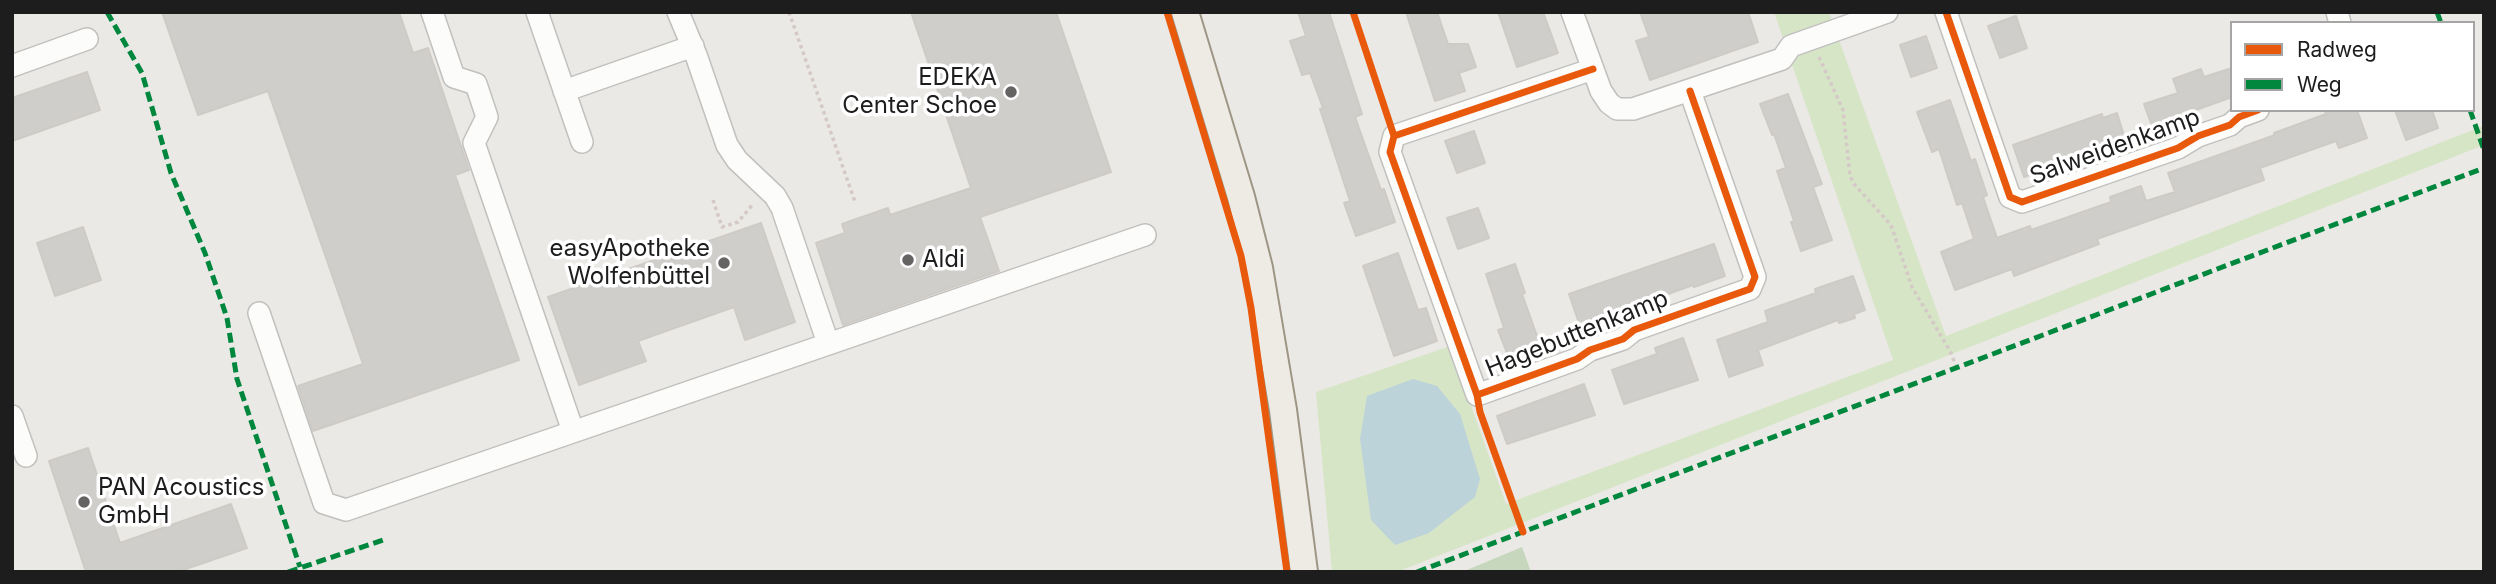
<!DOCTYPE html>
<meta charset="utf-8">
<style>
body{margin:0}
#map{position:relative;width:2496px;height:584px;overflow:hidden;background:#ebe9e5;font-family:Inter,sans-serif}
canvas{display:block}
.frame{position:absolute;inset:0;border:14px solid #1d1d1d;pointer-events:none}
.legend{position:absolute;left:2230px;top:21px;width:245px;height:91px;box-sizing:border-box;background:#fff;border:2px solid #a5a5a5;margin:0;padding:9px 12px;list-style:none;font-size:21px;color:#1d1d1d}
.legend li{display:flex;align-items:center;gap:14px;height:35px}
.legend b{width:35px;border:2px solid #a5a5a5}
</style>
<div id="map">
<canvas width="2496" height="584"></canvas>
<div class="frame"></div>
<ul class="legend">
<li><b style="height:9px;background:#e8590c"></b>Radweg</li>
<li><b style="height:9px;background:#00873e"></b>Weg</li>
</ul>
</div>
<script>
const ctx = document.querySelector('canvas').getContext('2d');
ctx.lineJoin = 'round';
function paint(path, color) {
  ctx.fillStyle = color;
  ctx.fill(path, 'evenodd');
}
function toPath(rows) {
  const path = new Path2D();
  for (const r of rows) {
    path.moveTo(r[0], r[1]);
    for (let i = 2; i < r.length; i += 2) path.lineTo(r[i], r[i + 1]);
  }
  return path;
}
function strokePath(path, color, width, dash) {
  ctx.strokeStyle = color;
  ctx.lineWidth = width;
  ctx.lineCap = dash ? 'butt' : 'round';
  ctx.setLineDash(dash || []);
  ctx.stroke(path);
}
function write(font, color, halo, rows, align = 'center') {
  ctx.font = font + ' Inter,sans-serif';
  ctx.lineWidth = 7;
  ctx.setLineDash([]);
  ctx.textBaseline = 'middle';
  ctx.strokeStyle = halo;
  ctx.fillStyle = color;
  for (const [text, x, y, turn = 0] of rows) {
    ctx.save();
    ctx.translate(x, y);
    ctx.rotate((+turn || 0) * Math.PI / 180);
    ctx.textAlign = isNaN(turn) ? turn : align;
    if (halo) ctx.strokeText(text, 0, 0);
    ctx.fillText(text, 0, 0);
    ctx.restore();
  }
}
paint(toPath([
 [1774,12,1829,12,1946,336,2483,126,2484,145,1397,572,1332,572,1316,392,1450,346,1506,504,1893,360]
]), '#d7e5c7');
paint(toPath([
 [1522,547,1531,572,1462,572]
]), '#c6d7bd');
paint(toPath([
 [1413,379,1437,386,1460,414,1480,479,1475,497,1429,533,1395,545,1371,520,1360,439,1367,396]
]), '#bcd3da');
const building = toPath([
 [162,12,399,12,413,53,428,48,469,170,455,175,519,360,313,431,298,386,363,364,268,91,198,115,162,12],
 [911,12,1056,12,1111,172,980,217,999,271,843,325,816,243,845,233,842,224,888,208,890,215,971,188,911,12],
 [1298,12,1329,12,1362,114,1355,117,1381,190,1384,189,1395,222,1356,236,1344,203,1350,201,1320,109,1323,108,1310,73,1302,75,1290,41,1306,36,1298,12],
 [1406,12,1437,12,1448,44,1468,44,1476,67,1459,73,1465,91,1435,101,1406,12],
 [1498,12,1543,12,1558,53,1517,67,1498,12],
 [1640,12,1748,12,1758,42,1650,80,1636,41,1649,37,1640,12],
 [2016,16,2027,48,2000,58,1988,26,2016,16],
 [1926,36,1937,68,1911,77,1900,45,1926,36],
 [2232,68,2232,97,2152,126,2144,104,2178,93,2173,79,2201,69,2204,77,2232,68],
 [87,72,100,110,12,141,12,98,87,72],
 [1788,94,1822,184,1813,187,1832,240,1801,251,1791,222,1794,221,1777,171,1786,168,1774,134,1772,135,1760,104,1788,94],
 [1950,100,1971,161,1975,159,1987,195,1983,197,1997,238,2030,226,2031,230,2111,202,2110,197,2141,186,2146,201,2175,192,2168,173,2275,135,2274,133,2326,114,2325,110,2357,110,2367,138,2339,148,2336,141,2260,168,2264,180,2097,239,2099,244,2014,276,2012,269,1955,290,1941,252,1974,239,1962,203,1957,205,1939,149,1932,152,1917,112,1950,100],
 [2395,110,2432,110,2438,128,2406,140,2395,110],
 [2117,113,2126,142,2024,177,2013,145,2102,114,2103,118,2117,113],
 [1474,131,1485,163,1457,173,1445,141,1474,131],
 [1478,208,1489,238,1458,249,1447,218,1478,208],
 [761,223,795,322,745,340,734,307,638,341,646,361,579,385,548,297,761,223],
 [83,227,101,280,55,296,37,243,83,227],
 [1714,244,1725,276,1694,287,1693,285,1580,326,1569,294,1714,244],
 [1398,253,1418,310,1426,308,1437,341,1394,356,1363,266,1398,253],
 [1515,264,1525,293,1522,294,1542,350,1510,361,1498,330,1504,328,1486,274,1515,264],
 [1853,276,1865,310,1854,314,1855,318,1839,323,1838,320,1758,350,1763,365,1729,377,1717,340,1768,322,1765,311,1816,293,1815,289,1853,276],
 [1683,338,1698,380,1624,404,1612,370,1657,354,1655,348,1683,338],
 [1584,384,1595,415,1507,444,1497,416,1584,384],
 [88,448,120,543,231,504,247,548,177,572,86,572,49,461,88,448]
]);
paint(building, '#d0cecb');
strokePath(building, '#cecbc7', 2);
const minor = toPath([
 [432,12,454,77,476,84,487,117,474,143,573,431],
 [537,12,582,142],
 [678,12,696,55,727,145,737,160,775,196,782,208,828,343],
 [1572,12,1601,91,1609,103,1617,109,1633,109,1782,59,1791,46,1887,12],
 [1946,12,2010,197,2022,202,2178,148,2198,136,2230,125,2239,117,2258,110],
 [2337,12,2340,23],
 [12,66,87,39],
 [1593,69,1394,136,1390,152,1477,395,1577,359,1590,350,1623,339,1634,330,1750,289,1755,277,1690,91],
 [564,91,693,46],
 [259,313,324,503,346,510,1145,235],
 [12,416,26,456]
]);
const major = toPath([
 [1185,12,1241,197,1259,268,1283,410,1304,572]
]);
strokePath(minor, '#c1c0be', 24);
strokePath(major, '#9e9685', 30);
strokePath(toPath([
 [789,12,855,202],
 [1819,57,1843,110,1850,176,1854,184,1891,225,1912,287,1950,351,1957,368],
 [713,200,722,227,738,222,754,203]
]), '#d4c9c7', 3.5, [3.5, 3.5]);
strokePath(minor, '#fcfcfb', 21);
strokePath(major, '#eeebe5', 26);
strokePath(toPath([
 [107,12,142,73,171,173,205,253,227,318,237,379,300,567],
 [2437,12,2441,23],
 [2470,110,2484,150],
 [288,572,383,540],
 [1417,572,2484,168]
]), '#00873e', 5, [10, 5]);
strokePath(toPath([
 [1167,12,1241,256,1251,308,1287,572],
 [1353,12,1394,136],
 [1946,12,2010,197,2022,202,2178,148,2198,136,2230,125,2239,117,2258,110],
 [1593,69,1394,136,1390,152,1477,395,1577,359,1590,350,1623,339,1634,330,1750,289,1755,277,1690,91],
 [1477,395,1480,412,1523,532]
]), '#e8590c', 7);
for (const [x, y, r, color] of [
 [1011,92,7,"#656463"],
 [908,260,7,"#656463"],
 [724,263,7,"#656463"],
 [84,502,7,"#656463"]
]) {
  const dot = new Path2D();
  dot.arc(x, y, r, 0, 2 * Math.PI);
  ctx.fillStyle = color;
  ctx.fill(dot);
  strokePath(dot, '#fff', 2.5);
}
write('24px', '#1d1d1d', '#fff', [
 ["EDEKA",997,78],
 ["Center Schoe",997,106],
 ["easyApotheke",710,249],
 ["Wolfenbüttel",710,277],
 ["Aldi",922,260,"left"],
 ["PAN Acoustics",98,488,"left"],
 ["GmbH",98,516,"left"]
], 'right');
write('24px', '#1d1d1d', '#fff', [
 ["Salweidenkamp",2115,147,-20],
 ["Hagebuttenkamp",1577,334,-22]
]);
</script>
